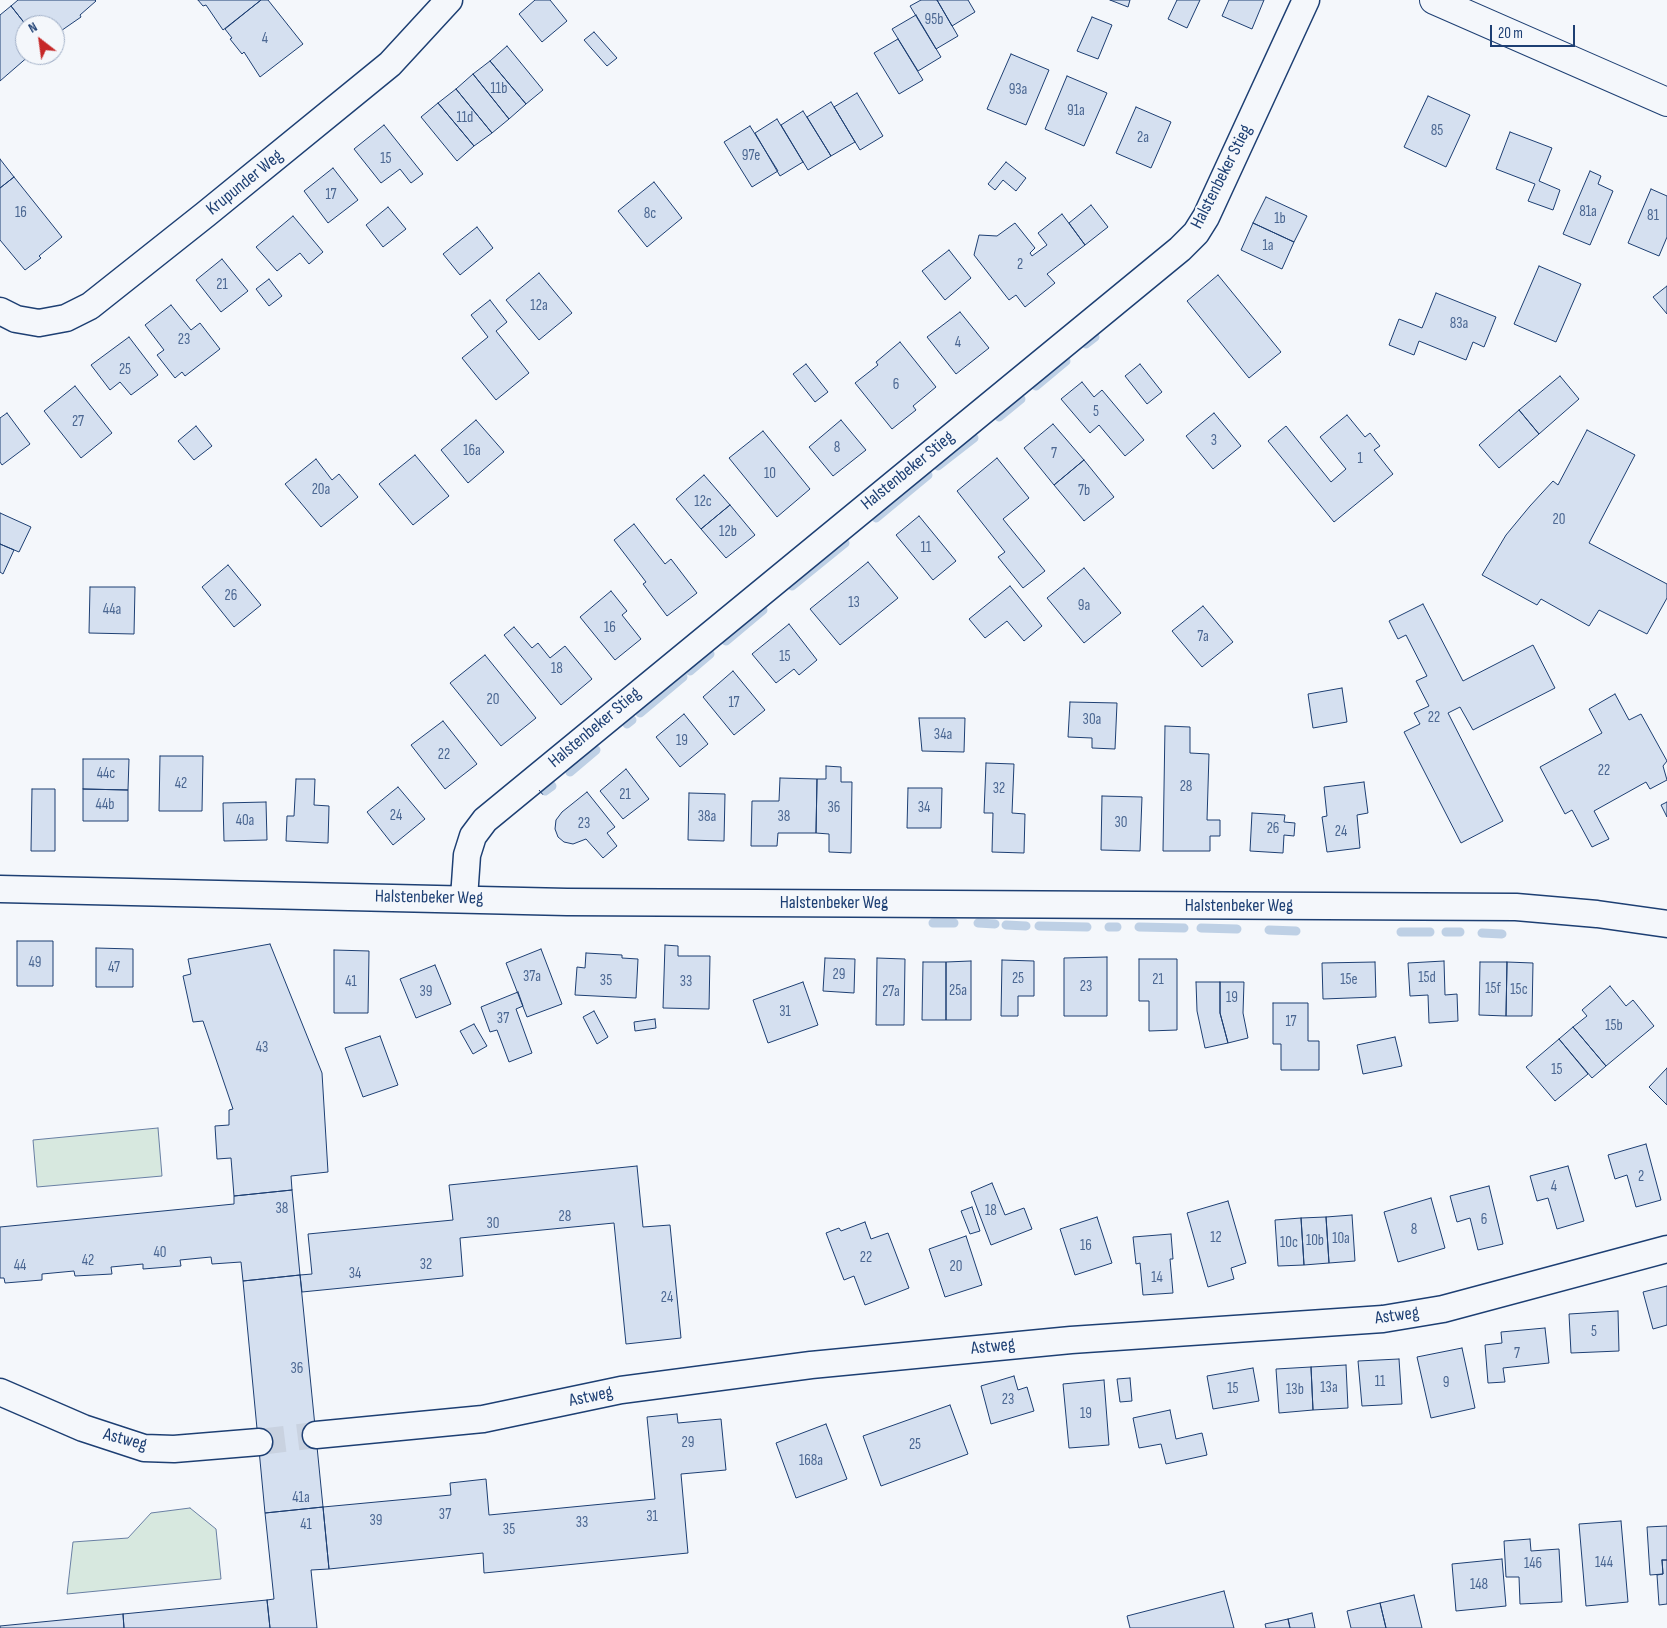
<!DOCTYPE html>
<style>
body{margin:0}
#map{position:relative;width:1667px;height:1628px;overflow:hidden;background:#f4f7fb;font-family:"Sofia Sans Condensed",sans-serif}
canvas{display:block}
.north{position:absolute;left:15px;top:15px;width:50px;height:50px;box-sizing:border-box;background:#f4f7fb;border:1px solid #9eadc5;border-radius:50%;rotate:330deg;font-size:14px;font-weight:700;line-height:20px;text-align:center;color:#1d3f73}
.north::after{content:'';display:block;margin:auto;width:18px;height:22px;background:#c62828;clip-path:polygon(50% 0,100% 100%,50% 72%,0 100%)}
.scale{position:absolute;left:1490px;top:25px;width:85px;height:22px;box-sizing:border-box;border:2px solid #1d3f73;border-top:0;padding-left:6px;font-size:15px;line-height:18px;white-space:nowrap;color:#1d3f73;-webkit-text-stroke:4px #f4f7fb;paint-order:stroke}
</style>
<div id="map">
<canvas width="1667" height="1628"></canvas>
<div class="north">N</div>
<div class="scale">20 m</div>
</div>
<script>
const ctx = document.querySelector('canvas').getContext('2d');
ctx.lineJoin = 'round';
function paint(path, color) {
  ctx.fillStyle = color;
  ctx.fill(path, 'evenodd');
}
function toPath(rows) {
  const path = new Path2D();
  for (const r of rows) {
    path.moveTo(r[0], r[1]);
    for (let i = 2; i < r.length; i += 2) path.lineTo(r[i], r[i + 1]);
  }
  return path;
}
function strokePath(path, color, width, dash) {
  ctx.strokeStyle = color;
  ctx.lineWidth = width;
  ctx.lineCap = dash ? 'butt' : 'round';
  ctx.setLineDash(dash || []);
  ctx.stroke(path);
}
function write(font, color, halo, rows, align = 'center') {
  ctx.font = font + ' "Sofia Sans Condensed",sans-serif';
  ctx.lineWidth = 4;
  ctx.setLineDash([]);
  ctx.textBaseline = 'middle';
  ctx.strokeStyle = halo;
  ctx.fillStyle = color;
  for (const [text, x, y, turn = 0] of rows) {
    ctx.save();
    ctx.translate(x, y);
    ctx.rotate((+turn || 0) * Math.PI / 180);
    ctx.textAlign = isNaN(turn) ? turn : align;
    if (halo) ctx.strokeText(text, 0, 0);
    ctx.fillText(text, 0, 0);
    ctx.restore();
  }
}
const green = toPath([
 [158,1128,162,1176,37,1187,33,1140,158,1128],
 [190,1508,216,1529,221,1579,67,1594,73,1542,128,1538,151,1513,190,1508]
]);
paint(green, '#d7e8df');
strokePath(green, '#687fa3', 1);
strokePath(toPath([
 [1086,344,1095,337],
 [1036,386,1066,361],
 [999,417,1021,399],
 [938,466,974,438],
 [876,518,928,475],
 [792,586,845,543],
 [726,641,763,610],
 [690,671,710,654],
 [640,713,683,677],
 [627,724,632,720],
 [570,772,596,750],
 [545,791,552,786],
 [933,923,954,923],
 [978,923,995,924],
 [1006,925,1026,926],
 [1039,926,1087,927],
 [1109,927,1117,927],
 [1139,927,1184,928],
 [1201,928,1237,929],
 [1269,930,1296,931],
 [1401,932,1430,932],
 [1446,932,1460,932],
 [1482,933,1502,934]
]), '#bed0e5', 9);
const building = toPath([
 [18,0,95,0,96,1,80,15,81,17,55,35,55,25,26,25,11,6,18,0],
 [198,0,261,0,223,30,206,5,203,6,198,0],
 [261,0,268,0,303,44,260,77,244,52,242,54,230,39,232,38,225,29,261,0],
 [535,0,550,0,567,21,542,42,519,14,535,0],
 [921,0,937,0,958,36,936,49,910,6,921,0],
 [937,0,968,0,975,12,952,26,937,0],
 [1110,0,1130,0,1128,7,1110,0],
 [1177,0,1200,0,1187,28,1168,19,1177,0],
 [1229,0,1264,0,1252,29,1222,16,1229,0],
 [11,6,26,25,25,55,30,55,0,81,0,15,11,6],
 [916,15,941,57,918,71,892,29,916,15],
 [1092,17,1112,25,1098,59,1077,51,1092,17],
 [594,32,617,58,607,66,584,40,594,32],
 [898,39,923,80,899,94,874,53,898,39],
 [507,46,543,90,526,104,490,61,507,46],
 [1011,54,1049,70,1026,125,987,109,1011,54],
 [490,61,526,104,509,119,473,74,490,61],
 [473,74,509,119,492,133,456,89,473,74],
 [1067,76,1107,93,1084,146,1045,129,1067,76],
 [456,89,492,133,474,146,438,103,456,89],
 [857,93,883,136,860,150,834,107,857,93],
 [1428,96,1470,115,1446,167,1404,147,1428,96],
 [831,102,855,142,831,156,807,117,831,102],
 [438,103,474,146,457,161,421,117,438,103],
 [1136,107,1171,122,1151,168,1116,153,1136,107],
 [803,111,831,156,808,170,781,125,803,111],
 [777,119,803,162,780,176,755,133,777,119],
 [384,125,423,174,411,183,400,169,381,183,354,149,384,125],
 [750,126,778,171,752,187,724,142,750,126],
 [1510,132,1552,148,1539,181,1560,190,1553,210,1528,201,1535,184,1496,169,1510,132],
 [0,159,14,177,0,188,0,159],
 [1006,162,1026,178,1016,191,1003,180,995,190,988,184,1006,162],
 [333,168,358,200,328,223,304,191,333,168],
 [1590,171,1601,176,1598,184,1613,191,1590,245,1563,234,1590,171],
 [14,177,62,237,39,256,41,258,25,270,0,240,0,188,14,177],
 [654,182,682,218,647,247,618,211,654,182],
 [1651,189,1667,196,1667,237,1659,256,1628,243,1651,189],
 [1266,197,1307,216,1294,242,1253,223,1266,197],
 [1091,205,1108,227,1085,245,1069,223,1091,205],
 [388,207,406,229,383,247,366,225,388,207],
 [1062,214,1085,245,1047,274,1055,283,1025,307,1016,295,1009,300,974,255,979,235,997,236,1015,223,1035,248,1030,253,1032,256,1047,245,1038,233,1062,214],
 [293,216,323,252,309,264,300,253,277,271,256,247,293,216],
 [1253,223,1294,242,1282,269,1241,250,1253,223],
 [477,227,493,248,460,275,443,254,477,227],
 [949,250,971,278,945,300,922,271,949,250],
 [222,259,248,291,221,312,196,280,222,259],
 [1539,266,1581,284,1556,342,1514,324,1539,266],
 [539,273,572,313,539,340,506,300,539,273],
 [1218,275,1281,352,1249,378,1187,301,1218,275],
 [269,279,282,296,269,306,256,289,269,279],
 [1667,286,1667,314,1653,297,1667,286],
 [1436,293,1496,317,1484,347,1473,342,1466,360,1419,341,1414,355,1389,345,1399,319,1422,328,1436,293],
 [490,300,507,322,496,331,529,373,496,400,462,358,488,337,471,315,490,300],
 [171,305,191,330,200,323,220,349,185,376,182,372,175,378,157,355,164,350,145,325,171,305],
 [960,312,989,348,956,374,927,337,960,312],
 [129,337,158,375,131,395,120,382,110,390,91,365,129,337],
 [900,342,936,387,913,406,916,410,892,429,855,383,878,365,876,362,900,342],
 [806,364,828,392,815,402,793,374,806,364],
 [1140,364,1162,392,1147,404,1125,376,1140,364],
 [1560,376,1579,399,1539,434,1519,410,1560,376],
 [1082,382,1094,397,1102,390,1144,440,1125,456,1099,425,1090,433,1061,399,1082,382],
 [75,386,112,433,81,458,44,411,75,386],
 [1519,410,1539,434,1499,468,1479,445,1519,410],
 [7,413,30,444,2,465,0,462,0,418,7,413],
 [1214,413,1241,446,1213,469,1186,436,1214,413],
 [1347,415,1365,437,1370,433,1380,446,1374,450,1393,474,1334,522,1268,441,1286,426,1331,482,1346,469,1320,437,1347,415],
 [476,420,504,452,468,483,441,450,476,420],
 [841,420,866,450,833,476,809,447,841,420],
 [1053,424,1084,460,1054,485,1024,448,1053,424],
 [196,426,212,446,194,460,178,441,196,426],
 [1587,430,1635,455,1589,543,1667,584,1667,598,1647,634,1599,610,1589,626,1541,599,1537,605,1482,575,1506,535,1530,506,1553,481,1558,485,1587,430],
 [763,431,810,489,777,517,729,458,763,431],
 [415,455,449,496,413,525,379,484,415,455],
 [997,458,1029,498,1003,519,1045,571,1023,588,998,557,1005,552,957,491,997,458],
 [316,459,332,480,339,474,358,497,321,527,285,484,316,459],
 [1084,460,1114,497,1084,521,1054,485,1084,460],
 [704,475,730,505,701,529,676,499,704,475],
 [730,505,755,535,726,558,701,529,730,505],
 [0,513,31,527,19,552,0,544,0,513],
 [919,516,956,561,933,580,896,535,919,516],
 [634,524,665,564,671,559,697,593,667,616,643,584,646,582,614,540,634,524],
 [0,544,14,550,3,574,0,572,0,544],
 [868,562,898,598,840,645,810,609,868,562],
 [228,565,261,605,234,627,202,587,228,565],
 [1084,568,1121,613,1084,643,1047,598,1084,568],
 [1010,586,1042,626,1024,641,1007,621,985,638,969,619,1010,586],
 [90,587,135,587,134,634,89,633,90,587],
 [611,591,627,611,622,615,641,639,615,660,580,617,611,591],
 [1423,604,1463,681,1533,645,1555,688,1473,730,1460,707,1448,713,1503,821,1461,843,1404,732,1420,724,1414,713,1429,706,1416,681,1427,676,1406,635,1398,639,1389,621,1423,604],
 [1203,606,1233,642,1202,667,1172,631,1203,606],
 [789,624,817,660,799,675,794,669,776,683,752,654,789,624],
 [514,627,532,648,538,643,550,658,565,646,592,679,561,705,504,635,514,627],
 [485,655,536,718,501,746,450,683,485,655],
 [733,671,765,710,734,735,703,697,733,671],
 [1342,688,1347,722,1313,728,1308,694,1342,688],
 [1615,694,1629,720,1641,714,1667,761,1663,766,1667,780,1650,789,1646,782,1594,811,1609,839,1592,847,1572,810,1565,814,1540,767,1602,733,1589,709,1615,694],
 [1070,702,1117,703,1115,749,1092,748,1092,738,1068,737,1070,702],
 [684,714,708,744,680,767,656,737,684,714],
 [919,718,965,718,964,752,922,751,919,718],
 [443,721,477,764,445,789,411,745,443,721],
 [1165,726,1190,727,1190,753,1209,754,1207,820,1220,820,1220,836,1210,836,1210,851,1163,851,1165,726],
 [160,756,203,756,202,811,159,811,160,756],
 [83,759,129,759,128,790,83,789,83,759],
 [986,763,1014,764,1012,813,1025,814,1024,853,992,852,993,813,984,813,986,763],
 [826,766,841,767,841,782,852,782,851,853,829,852,829,834,816,833,817,779,826,779,826,766],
 [626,769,649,799,623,819,600,791,626,769],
 [780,778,817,779,816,833,778,833,777,846,751,846,752,801,779,801,780,778],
 [296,779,315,779,314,805,329,806,328,843,286,841,287,816,294,816,296,779],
 [1364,782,1368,813,1357,815,1360,848,1327,852,1322,817,1327,816,1324,787,1364,782],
 [398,787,425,819,393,845,367,812,398,787],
 [908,788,942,788,941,828,907,828,908,788],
 [32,789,55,789,55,851,31,851,32,789],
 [83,789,128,790,128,821,83,821,83,789],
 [587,792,615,827,607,833,617,846,603,858,586,839,573,844,564,842,558,837,555,829,556,820,562,812,587,792],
 [689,793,725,794,724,841,688,840,689,793],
 [1102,796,1142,797,1140,851,1101,850,1102,796],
 [266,802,267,840,224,841,223,803,266,802],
 [1667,802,1667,817,1661,805,1667,802],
 [1252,813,1285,815,1284,822,1295,823,1294,836,1284,835,1283,853,1250,851,1252,813],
 [17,941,53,941,53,986,17,986,17,941],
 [270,944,322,1073,328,1172,291,1176,292,1190,234,1196,231,1158,217,1159,215,1126,229,1125,229,1110,233,1109,203,1021,193,1022,183,976,191,974,188,959,270,944],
 [665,945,678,946,678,956,710,956,709,1009,663,1008,665,945],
 [96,948,133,949,133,987,96,987,96,948],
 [541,949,562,1004,527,1017,506,963,541,949],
 [334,950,369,951,368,1013,334,1013,334,950],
 [586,953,622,955,622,958,638,959,636,998,575,995,577,967,585,968,586,953],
 [1107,957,1107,1016,1064,1016,1064,958,1107,957],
 [825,958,855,959,854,993,823,991,825,958],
 [877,958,905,959,904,1025,876,1025,877,958],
 [1139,959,1177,959,1177,1030,1149,1031,1149,1001,1139,1001,1139,959],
 [1002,960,1034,961,1034,996,1018,996,1018,1016,1001,1016,1002,960],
 [971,961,971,1020,946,1020,946,962,971,961],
 [1444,961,1445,995,1457,994,1458,1021,1429,1023,1428,995,1410,996,1408,963,1444,961],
 [923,962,946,962,946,1020,922,1020,923,962],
 [1375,962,1376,997,1323,999,1322,963,1375,962],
 [1480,962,1507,962,1506,1016,1479,1015,1480,962],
 [1507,962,1533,963,1532,1016,1506,1016,1507,962],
 [435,965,451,1004,416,1018,400,979,435,965],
 [803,982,818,1025,768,1043,753,1000,803,982],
 [1196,982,1220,982,1220,1013,1228,1043,1205,1048,1197,1011,1196,982],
 [1220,982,1244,982,1243,1013,1248,1038,1228,1043,1220,1013,1220,982],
 [1610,986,1626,1006,1633,1000,1654,1026,1606,1066,1573,1027,1587,1016,1582,1010,1610,986],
 [518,992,523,1006,516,1009,532,1053,509,1062,497,1030,490,1032,481,1007,518,992],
 [1273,1003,1308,1003,1308,1041,1319,1041,1319,1070,1281,1070,1281,1044,1273,1044,1273,1003],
 [594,1011,608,1037,597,1044,583,1017,594,1011],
 [655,1019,656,1028,635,1031,634,1022,655,1019],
 [474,1024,487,1046,473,1054,460,1031,474,1024],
 [1573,1027,1606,1066,1592,1078,1559,1039,1573,1027],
 [380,1036,398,1085,363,1097,345,1048,380,1036],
 [1395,1037,1402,1066,1363,1074,1357,1045,1395,1037],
 [1559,1039,1588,1074,1555,1101,1526,1067,1559,1039],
 [1667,1068,1667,1105,1649,1087,1667,1068],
 [1646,1144,1661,1200,1636,1207,1627,1175,1615,1179,1608,1155,1646,1144],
 [637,1166,643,1227,670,1225,681,1338,626,1344,614,1223,460,1238,463,1276,302,1292,300,1275,312,1274,308,1234,453,1220,449,1185,637,1166],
 [1568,1166,1584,1221,1557,1229,1548,1198,1537,1201,1530,1176,1568,1166],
 [992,1183,1005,1215,1024,1208,1032,1229,991,1245,971,1192,992,1183],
 [1489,1186,1503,1244,1478,1250,1470,1218,1457,1222,1450,1196,1489,1186],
 [292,1190,300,1275,243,1281,241,1262,212,1264,211,1257,180,1260,181,1266,143,1269,143,1264,111,1267,112,1274,75,1276,74,1271,42,1274,42,1280,5,1283,4,1278,0,1278,0,1227,234,1204,234,1196,292,1190],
 [1431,1198,1445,1248,1398,1262,1384,1212,1431,1198],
 [1228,1201,1246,1263,1231,1268,1234,1279,1208,1287,1187,1213,1228,1201],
 [972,1207,980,1231,970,1234,961,1211,972,1207],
 [1352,1215,1355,1261,1329,1263,1326,1217,1352,1215],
 [1097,1217,1112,1263,1075,1275,1060,1229,1097,1217],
 [1326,1217,1329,1263,1304,1265,1301,1218,1326,1217],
 [1301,1218,1304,1265,1278,1266,1275,1220,1301,1218],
 [865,1222,871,1239,888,1233,909,1288,865,1305,854,1276,844,1280,826,1233,839,1228,841,1231,865,1222],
 [1171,1234,1173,1259,1170,1259,1173,1293,1143,1295,1140,1263,1136,1264,1133,1237,1171,1234],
 [966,1236,982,1285,945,1297,929,1249,966,1236],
 [300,1275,323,1507,265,1513,243,1281,300,1275],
 [1667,1286,1667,1325,1653,1329,1643,1292,1667,1286],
 [1618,1311,1619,1351,1571,1353,1569,1314,1618,1311],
 [1545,1328,1549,1363,1503,1368,1505,1382,1488,1383,1485,1345,1502,1343,1501,1332,1545,1328],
 [1462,1348,1475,1408,1431,1418,1417,1357,1462,1348],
 [1399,1359,1402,1404,1362,1406,1358,1361,1399,1359],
 [1346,1365,1348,1408,1313,1410,1311,1367,1346,1365],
 [1311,1367,1313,1410,1279,1413,1276,1369,1311,1367],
 [1253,1368,1259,1401,1213,1409,1207,1376,1253,1368],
 [1014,1376,1018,1390,1027,1387,1034,1411,991,1424,981,1386,1014,1376],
 [1130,1378,1132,1401,1120,1402,1117,1379,1130,1378],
 [1104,1380,1109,1445,1069,1448,1063,1384,1104,1380],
 [950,1405,968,1454,881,1486,863,1436,950,1405],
 [1170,1410,1176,1439,1202,1433,1207,1455,1166,1464,1161,1444,1139,1448,1133,1418,1170,1410],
 [677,1414,678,1423,721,1419,726,1470,681,1474,688,1553,484,1573,483,1553,329,1569,323,1507,451,1495,450,1483,486,1479,489,1515,655,1499,647,1417,677,1414],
 [826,1424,847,1479,796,1498,776,1443,826,1424],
 [323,1507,329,1569,311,1570,317,1628,270,1628,267,1600,274,1599,265,1513,323,1507],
 [1621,1521,1628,1602,1586,1606,1579,1524,1621,1521],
 [1667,1526,1667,1560,1662,1560,1663,1574,1650,1575,1647,1527,1667,1526],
 [1530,1539,1531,1551,1559,1549,1562,1602,1520,1604,1519,1577,1506,1577,1504,1541,1530,1539],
 [1502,1559,1506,1606,1456,1611,1452,1564,1502,1559],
 [1662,1560,1667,1560,1667,1604,1659,1605,1657,1575,1663,1574,1662,1560],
 [1224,1591,1234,1628,1130,1628,1127,1616,1224,1591],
 [1414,1595,1422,1628,1386,1628,1380,1603,1414,1595],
 [267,1600,270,1628,124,1628,123,1614,267,1600],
 [1380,1603,1386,1628,1351,1628,1347,1611,1380,1603],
 [1312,1613,1315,1628,1290,1628,1288,1619,1312,1613],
 [123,1614,124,1628,0,1628,0,1626,123,1614],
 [1288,1619,1290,1628,1266,1628,1265,1624,1288,1619]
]);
paint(building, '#d5e0f0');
strokePath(building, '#1d3f73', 1);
strokePath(toPath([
 [259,1442,316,1435]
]), '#c9d2e0', 26, [26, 13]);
const street = toPath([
 [0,311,16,319,39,323,66,318,90,306,206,214,390,64,449,0],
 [0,889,567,902,1516,907,1597,914,1667,924],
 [464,898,467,855,473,836,485,820,1180,249,1196,233,1206,217,1306,0],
 [0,1392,83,1428,144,1448,174,1449,259,1442],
 [316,1435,483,1419,621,1390,811,1365,1071,1340,1383,1319,1443,1309,1667,1249]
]);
const secondary = toPath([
 [1434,0,1667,102]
]);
strokePath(street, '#1d3f73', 29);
strokePath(secondary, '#1d3f73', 30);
strokePath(street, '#f4f7fb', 26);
strokePath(secondary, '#f4f7fb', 28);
strokePath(toPath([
 [539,790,544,796]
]), '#1d3f73', 1, [6, 2.5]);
write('15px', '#4b6792', null, [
 ["95b",934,20],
 ["4",265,39],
 ["11b",499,89],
 ["93a",1018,90],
 ["91a",1076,111],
 ["11d",465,118],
 ["85",1437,131],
 ["2a",1143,138],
 ["97e",751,156],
 ["15",386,159],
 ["17",331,195],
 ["81a",1588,212],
 ["16",21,213],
 ["8c",650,214],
 ["81",1653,216],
 ["1b",1280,219],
 ["1a",1268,246],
 ["2",1020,265],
 ["21",222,285],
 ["12a",539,306],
 ["83a",1459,324],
 ["23",184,340],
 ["4",958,343],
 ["25",125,370],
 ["6",896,385],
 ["5",1096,412],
 ["27",78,422],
 ["3",1214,441],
 ["8",837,448],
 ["16a",472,451],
 ["7",1054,454],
 ["1",1360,459],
 ["10",770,474],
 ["20a",321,490],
 ["7b",1084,491],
 ["12c",703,502],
 ["20",1559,520],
 ["12b",728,532],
 ["11",926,548],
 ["26",231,596],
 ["13",854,603],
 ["9a",1084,606],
 ["44a",112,610],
 ["16",610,628],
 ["7a",1203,637],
 ["15",785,657],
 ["18",557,669],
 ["20",493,700],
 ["17",734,703],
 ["22",1434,718],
 ["30a",1092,720],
 ["34a",943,735],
 ["19",682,741],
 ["22",444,755],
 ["22",1604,771],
 ["44c",106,774],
 ["42",181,784],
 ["28",1186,787],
 ["32",999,789],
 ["21",625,795],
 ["44b",105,805],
 ["36",834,808],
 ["34",924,808],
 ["24",396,816],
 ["38a",707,817],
 ["38",784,817],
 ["40a",245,821],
 ["30",1121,823],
 ["23",584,824],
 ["26",1273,829],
 ["24",1341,832],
 ["49",35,963],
 ["47",114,968],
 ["29",839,975],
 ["37a",532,977],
 ["15d",1427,978],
 ["25",1018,979],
 ["21",1158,980],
 ["15e",1349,980],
 ["35",606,981],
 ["41",351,982],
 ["33",686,982],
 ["23",1086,987],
 ["15f",1493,989],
 ["15c",1519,990],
 ["25a",958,991],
 ["39",426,992],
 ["27a",891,992],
 ["19",1232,998],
 ["31",785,1012],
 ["37",503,1019],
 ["17",1291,1022],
 ["15b",1614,1026],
 ["43",262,1048],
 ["15",1557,1070],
 ["2",1641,1177],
 ["4",1554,1187],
 ["38",282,1209],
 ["18",991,1211],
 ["28",565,1217],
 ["6",1484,1220],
 ["30",493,1224],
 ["8",1414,1230],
 ["12",1216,1238],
 ["10a",1341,1239],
 ["10b",1315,1241],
 ["10c",1289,1243],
 ["16",1086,1246],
 ["40",160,1253],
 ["22",866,1258],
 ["42",88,1261],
 ["32",426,1265],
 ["44",20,1266],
 ["20",956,1267],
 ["34",355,1274],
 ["14",1157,1278],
 ["24",667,1298],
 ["5",1594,1332],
 ["7",1517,1354],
 ["36",297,1369],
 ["11",1380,1382],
 ["9",1446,1383],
 ["13a",1329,1388],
 ["15",1233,1389],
 ["13b",1295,1390],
 ["23",1008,1400],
 ["19",1086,1414],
 ["29",688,1443],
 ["25",915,1445],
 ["168a",811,1461],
 ["41a",301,1498],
 ["37",445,1515],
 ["31",652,1517],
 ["39",376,1521],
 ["33",582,1523],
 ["41",306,1525],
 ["35",509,1530],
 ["144",1604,1563],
 ["146",1533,1564],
 ["148",1479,1585]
]);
write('18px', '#1d3f73', '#f4f7fb', [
 ["Halstenbeker Stieg",1222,177,-63],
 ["Krupunder Weg",245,183,-39],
 ["Halstenbeker Stieg",908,471,-39],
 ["Halstenbeker Stieg",595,728,-40],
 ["Halstenbeker Weg",429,898,1],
 ["Halstenbeker Weg",834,903],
 ["Halstenbeker Weg",1239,906],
 ["Astweg",1397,1316,-8],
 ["Astweg",993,1347,-6],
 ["Astweg",591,1397,-12],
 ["Astweg",125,1440,15]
]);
</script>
